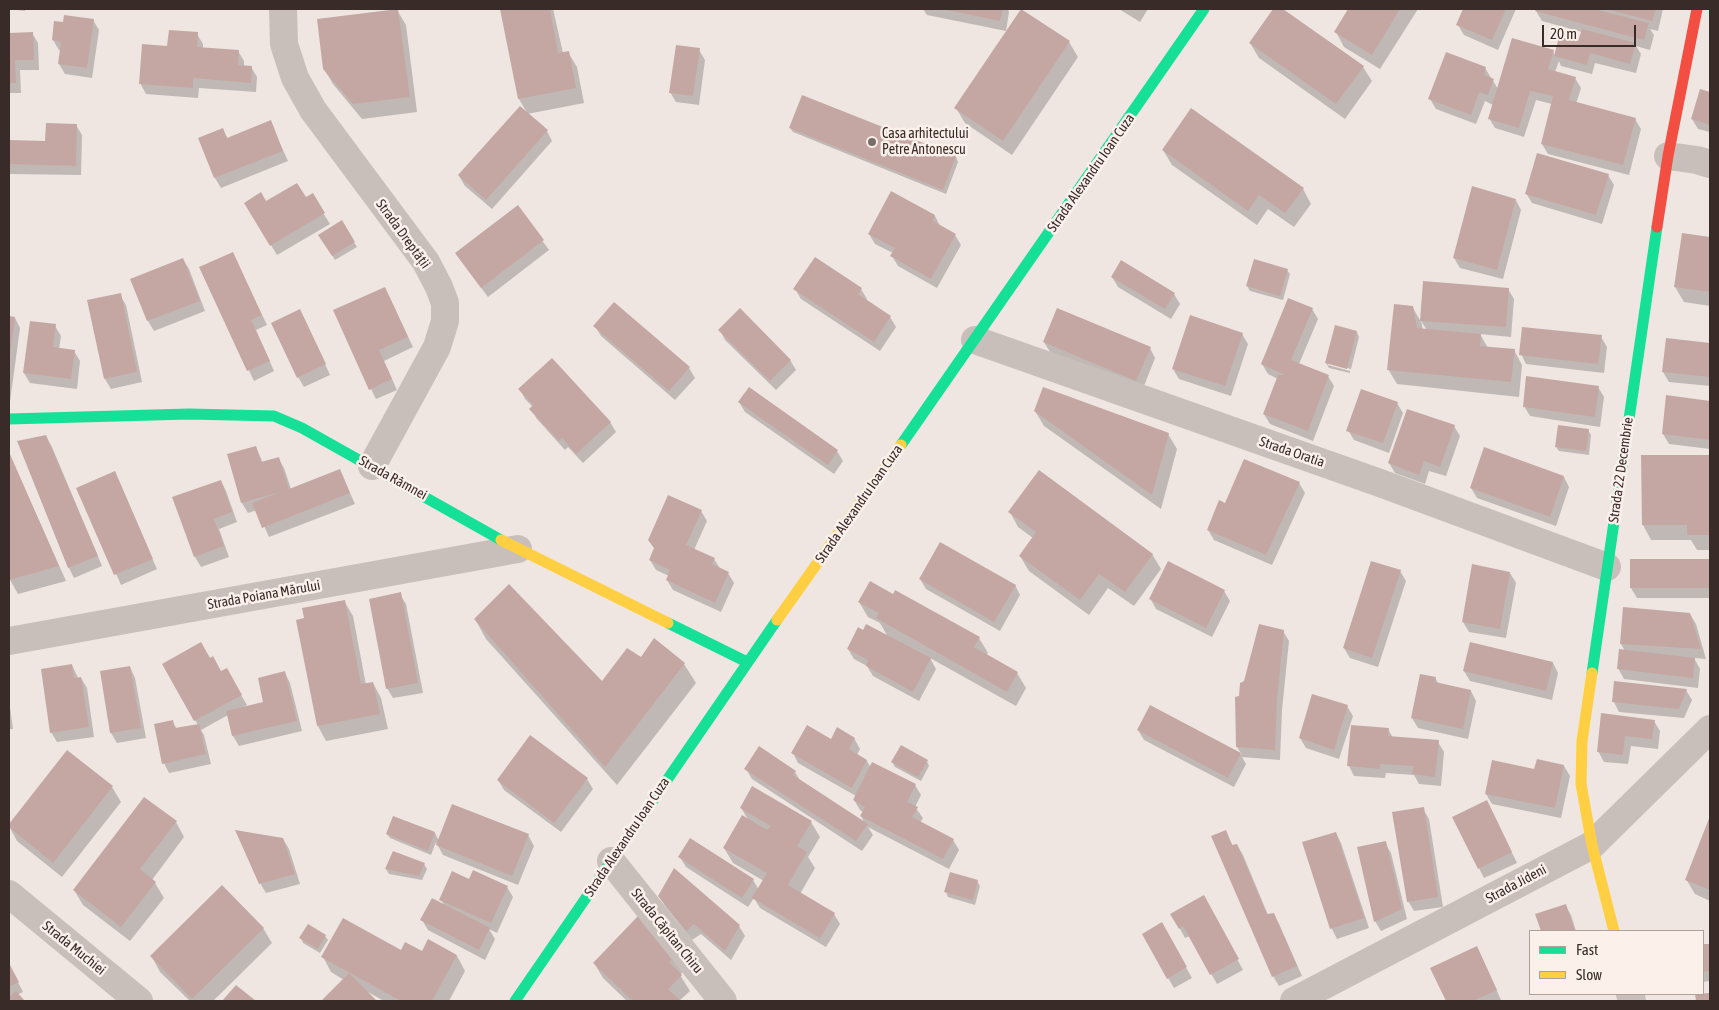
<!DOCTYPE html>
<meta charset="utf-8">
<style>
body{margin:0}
#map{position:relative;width:1719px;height:1010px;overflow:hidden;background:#efe6e2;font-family:"Asap Condensed",sans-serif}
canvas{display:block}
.frame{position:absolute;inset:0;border:10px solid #392b28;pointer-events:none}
.legend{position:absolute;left:1529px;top:930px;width:175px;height:65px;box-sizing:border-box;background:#fbf0ea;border:1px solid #ada19c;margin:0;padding:6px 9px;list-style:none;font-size:15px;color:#392b28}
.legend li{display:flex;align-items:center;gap:10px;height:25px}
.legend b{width:25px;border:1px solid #ada19c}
.scale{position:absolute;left:1542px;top:25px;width:94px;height:22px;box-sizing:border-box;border:2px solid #392b28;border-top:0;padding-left:6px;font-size:15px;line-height:18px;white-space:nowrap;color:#392b28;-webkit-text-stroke:4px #fbf0ea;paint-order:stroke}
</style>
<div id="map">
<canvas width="1719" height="1010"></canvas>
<div class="frame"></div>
<ul class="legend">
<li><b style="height:6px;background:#16e098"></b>Fast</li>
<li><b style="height:6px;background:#ffcf43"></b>Slow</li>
</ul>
<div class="scale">20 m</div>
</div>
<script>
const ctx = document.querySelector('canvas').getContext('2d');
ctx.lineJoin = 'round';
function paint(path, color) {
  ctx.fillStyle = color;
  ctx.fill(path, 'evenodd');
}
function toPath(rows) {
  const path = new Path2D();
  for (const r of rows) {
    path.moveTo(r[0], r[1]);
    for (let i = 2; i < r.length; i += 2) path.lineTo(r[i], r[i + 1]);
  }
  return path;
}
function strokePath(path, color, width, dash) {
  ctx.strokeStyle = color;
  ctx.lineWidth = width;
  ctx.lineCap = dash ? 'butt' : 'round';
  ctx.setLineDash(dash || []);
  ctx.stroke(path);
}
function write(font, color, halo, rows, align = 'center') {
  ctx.font = font + ' "Asap Condensed",sans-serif';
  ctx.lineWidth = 5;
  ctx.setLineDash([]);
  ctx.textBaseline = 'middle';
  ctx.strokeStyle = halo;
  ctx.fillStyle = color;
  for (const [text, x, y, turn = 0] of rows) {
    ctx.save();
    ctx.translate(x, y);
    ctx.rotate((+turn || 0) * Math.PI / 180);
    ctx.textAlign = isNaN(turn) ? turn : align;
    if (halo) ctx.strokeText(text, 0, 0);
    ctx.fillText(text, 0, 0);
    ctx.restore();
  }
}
paint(toPath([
 [9,9,25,9,25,11],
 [501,9,553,9,563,53,568,52,577,67,584,103,527,114,547,131,552,141,492,209,465,186,459,176,527,113,519,99],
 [923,9,1008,9,1009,12,1006,31,927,15],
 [1119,9,1148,9,1140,22],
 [1274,9,1280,9,1363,67,1372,81,1345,119,1259,58,1250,43],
 [1350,9,1418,9,1380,69,1344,47,1336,32],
 [1465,9,1516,9,1498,50,1464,35,1458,25],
 [1537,9,1663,9,1658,31,1650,29,1654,35,1650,50,1636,46,1641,54,1636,73,1595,63,1592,74,1561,66,1559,61,1555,72,1575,78,1581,88,1576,104,1635,119,1641,129,1629,175,1548,154,1542,144,1552,104,1536,100,1524,137,1495,128,1489,118,1493,105,1485,101,1476,124,1436,109,1430,99,1485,68,1498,89,1553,51,1555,56,1579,43,1582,32,1542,21,1536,11],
 [397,10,406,25,417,112,362,119,333,84,324,69],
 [93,20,99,30,92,78,65,74,59,64,61,50,59,50,53,40,64,24],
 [32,33,38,43,39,70,20,70,21,93,9,93,9,34],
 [197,34,203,44,203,49,238,51,244,61,244,66,251,67,257,77,256,92,199,88,198,98,146,94,140,83,168,48],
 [1069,42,1078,57,1012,155,965,123,956,108],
 [699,50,705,60,699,105,676,102,670,92],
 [1701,90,1710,93,1710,132,1698,129,1692,119],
 [270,122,288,161,221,188,215,178,199,139,222,129,228,139],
 [76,125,82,135,81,175,9,174,9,141,47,142],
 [790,128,956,157,958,162,946,194,793,132],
 [1163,150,1303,189,1311,204,1294,227,1268,209,1257,225,1172,165],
 [1608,175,1614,185,1602,224,1532,203,1526,193],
 [312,195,330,224,277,255,246,203,305,199],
 [1516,200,1521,210,1503,279,1460,268,1454,258],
 [518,207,549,250,488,297,456,254],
 [935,216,940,226,955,235,961,245,937,288,898,266,892,256,893,253,875,244,869,234],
 [341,222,357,247,335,260,320,235],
 [1683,234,1710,238,1710,306,1684,302,1675,287],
 [232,253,267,325,256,330,274,371,254,381,200,268],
 [183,259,189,269,205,311,154,331,148,321,132,279],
 [1287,270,1290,274,1283,300,1250,291,1247,286],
 [1112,277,1174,294,1180,304,1171,319,1118,287],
 [1424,283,1508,289,1514,299,1511,337,1480,334,1488,348,1514,350,1522,365,1519,397,1397,384,1388,369,1413,308,1421,322],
 [1421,321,1427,330,1423,330],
 [795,289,861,289,867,299,866,301,890,317,896,327,880,351,801,299],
 [120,295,126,305,142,382,111,389,105,379],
 [390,298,413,347,384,361,397,390,376,399,371,389],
 [1312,309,1318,319,1299,364,1328,376,1334,386,1313,441,1270,424,1264,414,1278,379,1268,374,1262,364],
 [9,317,15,318,20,328,10,402],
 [305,321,330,375,304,387,298,377],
 [55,326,61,336,59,349,74,351,80,361,77,389,30,383,24,373],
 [595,326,689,368,695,378,675,400,601,336],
 [720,330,790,360,796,370,776,390,725,340],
 [1357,332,1359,337,1351,369,1328,363,1328,365,1350,371,1350,373,1329,368,1326,363],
 [1242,334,1248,344,1231,396,1179,379,1173,369],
 [1601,337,1607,347,1604,373,1526,364,1521,354],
 [1667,340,1710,344,1710,386,1669,382,1663,372],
 [1044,342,1150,348,1155,358,1142,391,1050,352],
 [1598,387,1604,397,1600,427,1530,416,1524,406],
 [520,389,610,422,616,432,583,463,568,447,565,450,537,419,531,409,533,407,525,399],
 [1667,397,1710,402,1710,449,1669,444,1663,434],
 [739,402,837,451,843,461,834,474,745,412],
 [1397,403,1403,413,1389,453,1354,440,1348,430],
 [1035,411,1168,434,1177,449,1161,509,1044,426],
 [1454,426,1460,436,1446,476,1429,471,1425,484,1395,473,1389,463],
 [1588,430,1591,435,1589,455,1559,451,1556,447],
 [46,437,52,447,102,566,74,578,69,568],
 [256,447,263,463,278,458,284,468,291,489,340,470,355,504,269,537,257,510,248,513,242,503],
 [9,453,66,581,18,594,9,578],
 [1642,456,1710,456,1710,550,1697,550,1691,540,1651,540,1643,525],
 [114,473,157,569,121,585,78,488],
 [1564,477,1569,487,1556,526,1477,498,1471,488],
 [221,481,226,491,237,522,219,529,229,557,201,567,195,557],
 [1299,483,1305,493,1272,565,1214,540,1208,530,1226,504],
 [701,511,707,521,694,550,714,559,721,570,728,573,734,583,721,612,673,590,667,580,669,576,656,570,650,560,655,549,649,540],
 [1010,512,1152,554,1161,569,1134,606,1108,588,1089,615,1029,571,1020,556,1033,538,1018,527],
 [1631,560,1710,561,1710,598,1637,598,1631,588],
 [1400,571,1406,581,1378,667,1350,658,1344,648],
 [1510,573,1516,583,1506,638,1469,632,1463,622],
 [920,579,1015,585,1020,595,1000,631,926,589],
 [1224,591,1230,601,1212,637,1156,609,1150,598],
 [400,594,406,604,423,693,393,698,387,688],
 [344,601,353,616,366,685,373,683,381,698,388,729,326,741,318,726],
 [859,602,979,638,988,653,986,656,1017,673,1026,688,1016,706,930,658,936,669,919,701,873,676,867,666,854,659,848,649,888,637,880,623,868,617],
 [1690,614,1696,624,1706,659,1694,658,1700,669,1698,688,1624,679,1618,668,1625,651,1621,644],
 [475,619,602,682,641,659,655,640,684,664,696,683,617,785,486,639],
 [1283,631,1289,641,1282,710,1280,760,1242,757,1246,764,1234,787,1144,740,1138,730,1151,706,1242,755,1237,747,1241,697,1245,682],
 [210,660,221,672,226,670,247,705,242,708,265,703,285,673,290,683,302,731,239,746,233,736,228,715,201,730,204,735,211,764,169,773,164,763,172,721,177,729,198,725,163,664],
 [1553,663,1558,673,1552,700,1470,681,1464,671],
 [72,665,78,678,81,678,87,688,94,737,57,742,51,732],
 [130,667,135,678,146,738,117,743,111,733,101,672],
 [1435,678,1439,684,1471,691,1476,701,1468,739,1418,728,1412,718],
 [1686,690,1692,700,1684,718,1619,712,1614,702],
 [9,700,13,729,9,729],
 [1347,706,1353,716,1339,759,1306,748,1300,738],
 [1602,714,1654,721,1660,731,1658,749,1631,746,1628,764,1604,762,1598,751],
 [1388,729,1393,738,1438,742,1444,752,1441,786,1419,784,1414,775,1386,773,1385,778,1354,776,1349,766],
 [854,738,860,749,857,755,867,761,871,768,915,785,921,795,915,807,923,818,920,823,953,840,959,850,949,869,868,827,873,835,862,851,752,779,746,769,795,772,801,782,865,824,861,816,863,812,860,810,854,800,856,796,798,763,793,753,831,741],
 [68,752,112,787,121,802,62,877,17,841,9,826],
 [927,761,929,766,921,781,895,767,892,762],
 [1564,766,1570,776,1561,818,1492,804,1486,794,1535,771],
 [587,779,593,789,561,832,504,790,498,780],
 [741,808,811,822,820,837,808,857,815,868,800,894,834,914,840,924,826,947,760,908,754,898,748,907,686,867,680,857,753,880,759,890,764,881,733,863,724,848,749,821],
 [1423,809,1429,819,1443,907,1414,911,1408,901],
 [1492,812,1517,863,1484,878,1479,868],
 [394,817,435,833,439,841,528,835,534,846,518,885,443,855,436,842,431,855,390,838,387,834],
 [1710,820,1710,901,1695,894,1686,879],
 [176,822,184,837,152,880,155,883,164,898,130,941,83,905,74,890],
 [1225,831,1233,846,1237,845,1243,855,1268,915,1273,914,1279,924,1302,976,1279,986,1273,976],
 [1336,833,1341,843,1369,928,1337,939,1332,929,1304,843],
 [283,839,289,849,300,884,266,893,260,883],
 [1385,843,1391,853,1407,919,1381,931,1375,921,1359,848],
 [424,864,427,869,422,880,389,874,386,869],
 [674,869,739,926,745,936,731,960,701,934,692,940,665,906,659,896],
 [470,881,507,887,513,897,497,933,489,929,495,939,485,960,428,930,422,920,445,906,441,900],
 [977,881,980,886,975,905,948,897,946,892],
 [1565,905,1571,915,1576,931,1542,931,1537,915],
 [1209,907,1243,970,1217,984,1190,936,1185,938,1172,914],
 [638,918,684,970,680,975,690,991,679,1001,627,1001,603,978,594,963],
 [1161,924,1192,978,1174,988,1143,935],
 [263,928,272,943,213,1001,190,1001,160,972,152,957],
 [325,936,328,940,320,953,303,943,301,938],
 [429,941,457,956,465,971,449,1001,384,1001,368,992,376,1001,323,1001,344,980,331,972,323,957,402,952,422,953],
 [1703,945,1710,945,1710,981,1703,982],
 [1482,958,1501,1000,1447,1001,1432,969],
 [9,965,23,992,17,995,23,1001,9,1001]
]), '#0003');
paint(toPath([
 [398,9,410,97,353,104,323,69,317,19],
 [500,9,550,9,558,53,569,51,576,88,518,99],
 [942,9,1003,9,1000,21],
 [1021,9,1070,41,1003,141,954,108],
 [1273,9,1283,9,1364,66,1336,104,1249,43],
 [1348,9,1400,9,1372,55,1334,32],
 [1463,9,1506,9,1492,40,1456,25],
 [1536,9,1594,9,1649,23,1644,40,1535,11],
 [1606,9,1656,9,1652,21],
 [64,15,94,19,87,68,58,64,61,42,52,40,54,21,63,22],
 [1582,29,1636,43,1630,64,1590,53,1587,65,1554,56,1559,37,1578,41],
 [169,30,198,32,197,47,239,50,238,65,252,66,251,83,193,78,193,88,139,84,142,44,167,46],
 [33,32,34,60,15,60,16,83,9,83,9,33],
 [1512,38,1554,50,1548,69,1576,77,1569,100,1636,118,1623,165,1541,144,1553,96,1530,91,1519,128,1488,119],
 [676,45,700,48,693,96,669,93],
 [1446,52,1486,67,1484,75,1494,79,1488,95,1479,92,1471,115,1428,99],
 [1700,89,1710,92,1710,125,1691,119],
 [802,95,956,156,943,190,789,128],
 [520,106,548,130,486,200,458,175],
 [1191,108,1304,188,1285,213,1259,195,1248,211,1162,150],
 [271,120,283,151,214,178,198,138,223,128,227,138],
 [46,123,77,124,76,166,9,164,9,140,45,141],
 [1537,153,1609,174,1596,215,1525,194],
 [297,183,306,197,313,193,325,213,270,246,244,203,261,192,266,201],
 [1472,186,1516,199,1497,270,1453,258],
 [891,191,935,215,933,221,956,234,931,279,890,256,895,248,868,234],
 [518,205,544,240,481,288,455,253],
 [342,220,355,242,332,256,318,235],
 [1682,233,1710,237,1710,292,1674,287],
 [233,252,262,315,251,320,270,361,247,371,199,267],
 [815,257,862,288,858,294,891,316,874,342,793,289],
 [183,258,200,301,147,321,130,279],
 [1254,259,1288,269,1280,296,1246,286],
 [1121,260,1175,293,1165,309,1111,277],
 [1423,281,1509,288,1506,327,1420,321],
 [385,287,408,337,379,350,392,379,369,390,333,310],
 [121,293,137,372,104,379,87,300],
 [1288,298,1313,308,1291,360,1329,375,1308,431,1263,414,1278,375,1285,375,1261,364],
 [614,302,690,367,669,391,593,326],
 [1394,304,1413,306,1417,328,1481,334,1480,346,1515,349,1511,382,1387,370],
 [740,308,791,360,770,381,718,330],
 [1057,308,1151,347,1136,381,1043,342],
 [300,309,326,364,297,378,271,323],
 [1190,315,1243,333,1225,386,1172,369],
 [9,316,15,317,10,355,9,355],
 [30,321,56,324,53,347,75,350,71,379,23,373],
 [1335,325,1357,331,1347,369,1325,363],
 [1522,327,1602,335,1598,364,1519,355],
 [1666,338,1710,343,1710,377,1662,372],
 [552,358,611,422,576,454,562,438,559,441,529,409,533,405,518,389],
 [1526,376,1599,386,1595,417,1523,407],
 [749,387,838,450,828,465,738,402],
 [1043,387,1169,433,1152,495,1034,411],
 [1361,389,1398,402,1383,443,1346,431],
 [1666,395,1710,401,1710,440,1662,434],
 [1407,409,1455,425,1440,467,1424,461,1419,475,1388,463],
 [1558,425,1589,429,1586,451,1555,447],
 [46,435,98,556,68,568,17,441],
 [256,446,261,462,279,457,289,489,340,469,350,493,262,528,252,503,280,492,241,503,227,454],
 [1484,447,1564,476,1550,517,1470,488],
 [9,452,59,566,9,580],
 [1641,455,1710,455,1710,535,1687,535,1687,525,1642,525],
 [1244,459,1300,482,1266,555,1207,530,1219,500,1225,503],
 [1039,470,1153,554,1125,592,1099,574,1080,600,1019,556,1036,532,1008,512],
 [115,471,153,559,114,575,76,488],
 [221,480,232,512,214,519,224,546,194,557,172,497],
 [668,495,702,510,686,545,715,558,712,564,729,572,715,603,666,580,670,570,649,560,654,548,648,540],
 [940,542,1016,585,994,622,919,579],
 [1630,559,1710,559,1710,588,1630,588],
 [1168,561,1225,590,1206,628,1149,599],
 [1371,561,1401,570,1372,658,1343,648],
 [1472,564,1510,572,1500,629,1462,622],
 [870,581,893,594,895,590,980,637,974,647,1018,672,1007,692,876,618,879,613,858,602],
 [509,584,602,681,627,648,641,657,654,638,685,663,605,767,474,619],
 [401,592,418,683,386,689,369,599],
 [345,600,361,684,373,682,380,714,317,726,296,620,304,618,302,608],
 [1623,607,1690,613,1701,649,1620,644],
 [866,624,931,658,913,692,866,666,868,660,847,649,858,627,863,630],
 [1259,624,1284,630,1277,699,1275,750,1236,747,1235,697,1239,696,1240,683,1244,681],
 [201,642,210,658,213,656,221,671,227,668,242,695,194,721,162,664],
 [1470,642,1553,662,1546,691,1463,671],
 [1619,649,1695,658,1693,678,1617,669],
 [72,664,74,678,81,677,89,727,50,733,41,669],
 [130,666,141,728,110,733,100,671],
 [285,671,297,721,232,736,226,711,263,702,258,678],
 [1420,674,1436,677,1435,682,1471,690,1463,729,1411,718],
 [1614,681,1687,689,1679,709,1612,702],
 [1312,694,1348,705,1334,750,1299,738],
 [1150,705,1241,753,1228,778,1137,730],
 [1601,713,1655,720,1652,739,1625,736,1623,755,1597,752],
 [173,720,175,728,199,724,206,754,162,764,154,724],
 [807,725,831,739,837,727,855,738,849,749,867,760,852,788,791,753],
 [1351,725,1389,728,1388,736,1439,740,1435,777,1412,774,1413,766,1380,764,1380,769,1347,766],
 [530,735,588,778,554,823,497,780],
 [901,745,928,760,918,777,891,762],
 [759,746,796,771,793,775,868,824,856,841,744,769],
 [67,750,113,786,53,863,9,827,9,824],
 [1537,759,1564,765,1555,808,1485,794,1492,760,1534,769],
 [872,762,916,784,907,802,918,807,912,817,954,839,943,859,860,816,865,807,853,800],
 [752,786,812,821,797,846,807,852,788,885,835,913,820,938,752,898,767,873,723,848,742,815,767,830,771,826,740,808],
 [144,797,177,821,140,869,156,882,121,927,73,890],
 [1487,800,1512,852,1478,869,1452,817],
 [452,804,529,834,512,876,436,845],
 [1424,807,1438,897,1407,902,1392,812],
 [393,816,435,832,428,851,386,834],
 [1710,816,1710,890,1685,880],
 [235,830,283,838,295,874,259,884],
 [1226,830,1232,845,1237,844,1267,914,1274,913,1297,966,1272,977,1211,836],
 [1336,832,1364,918,1330,929,1302,842],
 [690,838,754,879,742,898,678,857],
 [1386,841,1402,909,1374,922,1357,847],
 [393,851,425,863,419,876,385,869],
 [674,868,740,925,725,951,694,924,686,931,658,896],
 [473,870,508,886,491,923,439,900,452,871,469,879],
 [950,872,978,880,973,900,944,892],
 [222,885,264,928,192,999,150,956],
 [1204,895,1239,959,1210,975,1183,926,1179,929,1170,914],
 [432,898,490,928,479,950,420,920],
 [1566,904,1575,931,1541,931,1535,914],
 [638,916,677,955,669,962,682,975,668,989,681,1001,633,1001,593,963],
 [343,918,401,950,405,942,422,951,428,939,457,955,432,1001,401,1001,321,957],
 [1162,922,1187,967,1167,979,1142,934],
 [308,924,326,935,318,949,299,938],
 [1703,944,1710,944,1710,971,1703,972],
 [1477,946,1497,990,1473,1001,1446,1001,1430,968],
 [9,963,19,982,9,987],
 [349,973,377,1001,321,1001],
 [236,985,256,1001,222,1001],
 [16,991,25,1001,9,1001,9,997],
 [1710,993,1710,1001,1696,1001,1695,994]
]), '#c4a7a3');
strokePath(toPath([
 [283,9,284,44,295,78,313,110,426,262,439,287,445,303,445,321,437,347,372,466],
 [1668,156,1697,160,1710,164],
 [975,340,1380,483,1607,567],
 [9,641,518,549],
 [611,861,723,1001],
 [9,894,139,1001],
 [1630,994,1632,1001],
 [1294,1001,1592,845,1710,729]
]), '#c8bfbb', 28);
strokePath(toPath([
 [9,419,189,414,274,416,302,428,501,540],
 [901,445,1204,9],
 [668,623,747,662],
 [1592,673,1657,227],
 [515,1001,777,620]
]), '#16e098', 11);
strokePath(toPath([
 [501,540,668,623],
 [777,620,901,445],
 [1592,673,1582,741,1581,784,1592,845,1614,931]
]), '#ffcf43', 11);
strokePath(toPath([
 [1657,227,1668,156,1697,9]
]), '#f24e42', 11);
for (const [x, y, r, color] of [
 [872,142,5,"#796c69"]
]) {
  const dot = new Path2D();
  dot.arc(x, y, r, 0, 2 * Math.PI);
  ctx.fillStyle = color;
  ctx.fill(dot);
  strokePath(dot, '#fbf0ea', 2);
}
write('14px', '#392b28', '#fbf0ea', [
 ["Casa arhitectului",882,134],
 ["Petre Antonescu",882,150]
], 'left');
write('14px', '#392b28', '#fbf0ea', [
 ["Strada Alexandru Ioan Cuza",1091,173,-55],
 ["Strada Dreptății",403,234,54],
 ["Strada Oratia",1292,452,19],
 ["Strada 22 Decembrie",1621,470,-82],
 ["Strada Râmnei",393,478,29],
 ["Strada Alexandru Ioan Cuza",859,504,-55],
 ["Strada Poiana Mărului",264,595,-10],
 ["Strada Alexandru Ioan Cuza",627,837,-56],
 ["Strada Jideni",1516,884,-28],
 ["Strada Căpitan Chiru",667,931,51],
 ["Strada Muchiei",74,948,39]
]);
</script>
